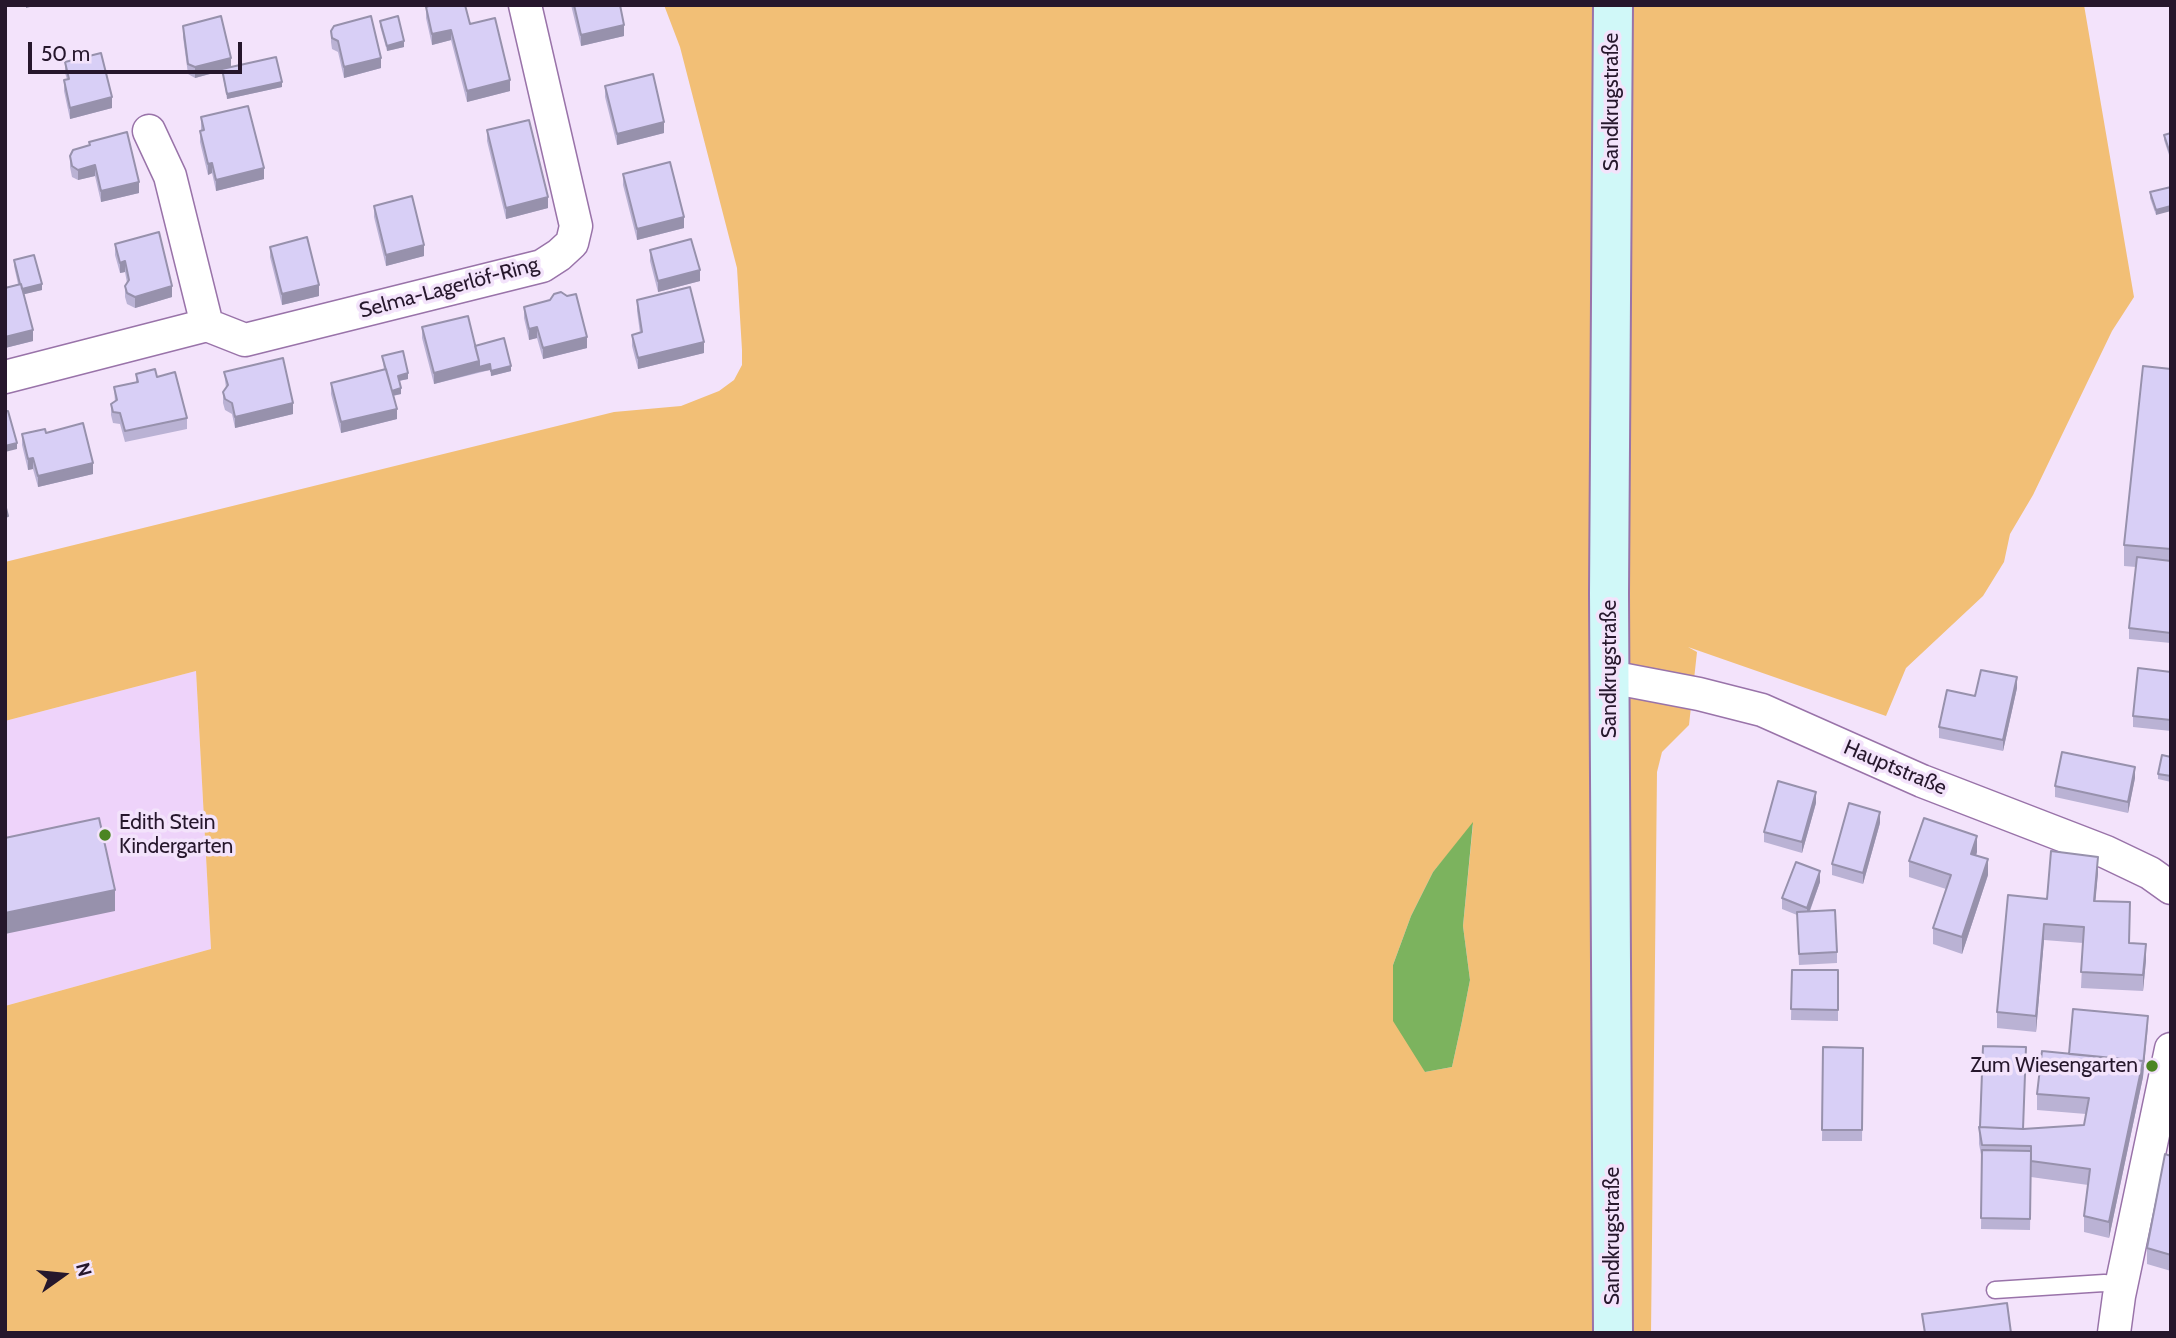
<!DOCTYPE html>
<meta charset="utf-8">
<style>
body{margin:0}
#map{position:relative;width:2176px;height:1338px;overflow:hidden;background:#f3e3fb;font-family:Cabin,sans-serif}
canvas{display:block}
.frame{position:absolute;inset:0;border:7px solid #26172c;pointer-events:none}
.north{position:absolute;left:28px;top:1240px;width:70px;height:70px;-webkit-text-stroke:5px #f3e3fb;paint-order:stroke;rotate:75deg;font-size:19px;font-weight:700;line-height:28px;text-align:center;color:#26172c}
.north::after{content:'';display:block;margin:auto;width:24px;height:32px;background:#26172c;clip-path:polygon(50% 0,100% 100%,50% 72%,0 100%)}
.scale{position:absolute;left:28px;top:42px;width:214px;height:32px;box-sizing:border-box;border:4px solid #26172c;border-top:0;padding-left:9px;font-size:21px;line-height:24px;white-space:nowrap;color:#26172c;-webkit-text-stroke:5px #f3e3fb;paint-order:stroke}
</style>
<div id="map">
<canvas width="2176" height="1338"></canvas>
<div class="frame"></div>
<div class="north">N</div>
<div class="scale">50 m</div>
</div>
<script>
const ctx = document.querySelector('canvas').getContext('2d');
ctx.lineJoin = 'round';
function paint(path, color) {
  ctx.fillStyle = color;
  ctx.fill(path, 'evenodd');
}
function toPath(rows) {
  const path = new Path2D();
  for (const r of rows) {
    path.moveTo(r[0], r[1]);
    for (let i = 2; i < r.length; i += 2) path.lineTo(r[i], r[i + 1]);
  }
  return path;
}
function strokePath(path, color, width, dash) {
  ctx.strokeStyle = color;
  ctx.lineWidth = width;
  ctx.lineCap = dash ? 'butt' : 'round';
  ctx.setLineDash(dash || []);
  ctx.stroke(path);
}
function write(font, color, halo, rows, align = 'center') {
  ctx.font = font + ' Cabin,sans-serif';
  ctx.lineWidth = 7;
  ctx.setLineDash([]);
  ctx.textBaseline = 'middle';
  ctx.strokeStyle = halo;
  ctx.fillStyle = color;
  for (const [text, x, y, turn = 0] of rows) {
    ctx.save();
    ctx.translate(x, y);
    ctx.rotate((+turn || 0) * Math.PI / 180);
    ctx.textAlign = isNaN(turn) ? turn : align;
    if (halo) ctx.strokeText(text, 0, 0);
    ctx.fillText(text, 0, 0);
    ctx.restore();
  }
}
paint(toPath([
 [196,671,211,949,5,1006,5,721]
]), '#eed3fa');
paint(toPath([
 [664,5,2084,5,2134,297,2112,331,2033,495,2010,534,2004,562,1983,596,1906,668,1886,716,1688,647,1697,652,1689,725,1662,752,1657,772,1651,1333,5,1333,5,1006,211,949,196,671,5,721,5,562,614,412,681,406,719,391,734,380,742,365,742,350,737,268,680,47],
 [1473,824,1463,926,1470,980,1462,1021,1452,1067,1425,1072,1393,965,1411,916,1433,872]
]), '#f2bf76');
paint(toPath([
 [1473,822,1463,926,1470,980,1462,1021,1452,1067,1425,1072,1393,1021,1393,965,1411,916,1433,872]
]), '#7cb35e');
const lane = toPath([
 [1995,1290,2104,1283,2121,1285]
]);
const street = toPath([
 [149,131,170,176,207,325],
 [5,377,207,325,245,340,542,266,559,255,572,243,576,226,525,5],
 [1610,677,1699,694,1762,710,1922,781,2106,852,2150,873,2171,888],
 [2114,1333,2119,1296,2171,1049]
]);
const secondary = toPath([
 [1613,5,1609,593,1613,1333]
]);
strokePath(lane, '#9973a9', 19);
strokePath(street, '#9973a9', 35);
strokePath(secondary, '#9973a9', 42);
strokePath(lane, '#fff', 16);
strokePath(street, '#fff', 32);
strokePath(secondary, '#d0f8f8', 38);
paint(toPath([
 [571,5,620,5,624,36,581,46],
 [426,7,470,24,510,91,467,102,451,40,432,45,426,18],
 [380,21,404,47,387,51,380,26],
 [183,26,231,67,282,87,227,99,222,71,195,78,188,74,183,37],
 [331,31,381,68,344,78,338,52,332,49,331,42],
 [65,62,112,108,70,119,64,91,64,80,67,79,65,73],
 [605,86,664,133,617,145,605,97],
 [201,117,264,179,216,191,212,173,208,175,200,142,200,131,201,131],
 [487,130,548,208,506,219,487,141],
 [2171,133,2171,161,2164,140,2164,135],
 [89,142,139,193,101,202,95,176,78,180,72,177,70,167,70,156,89,146],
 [623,174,684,228,637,240,623,185],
 [2171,187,2156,215,2150,198,2150,192],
 [374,206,424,256,386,266,374,217],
 [115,244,172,297,135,308,127,304,125,297,125,286,127,283,125,272,120,273,115,255],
 [270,247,319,296,282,305,270,257],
 [650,250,700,281,658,292,650,261],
 [14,260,42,290,24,294,33,341,5,348,5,288,18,284,14,266],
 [637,300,704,353,638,369,632,346,632,335,640,333,637,311],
 [524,307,587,348,543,359,537,338,529,340,524,318],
 [422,327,475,346,511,371,491,376,490,370,434,384,422,338],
 [382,356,408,379,399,381,401,394,393,396,397,419,341,433,331,394,331,383,384,370],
 [2171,369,2171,643,2129,639,2129,628,2136,567,2124,566,2124,545],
 [224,372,293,414,235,428,232,414,225,410,223,403,223,392,226,388],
 [136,374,157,377,187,418,187,429,125,442,120,424,113,423,111,415,111,404,115,402,114,387,136,382],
 [22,434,93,474,38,487,33,469,28,470,22,445],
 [2171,672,2171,731,2133,727,2133,716],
 [2017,688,2003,751,1939,738,1939,727,1975,696],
 [2171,757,2171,782,2158,779,2158,774],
 [2135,778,2128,813,2055,797,2055,786],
 [1816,803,1802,853,1764,842,1764,832],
 [1880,823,1863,884,1832,875,1832,864],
 [1977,852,1976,856,1988,875,1962,954,1933,944,1933,928,1946,889,1909,877,1909,861],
 [2098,873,2095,901,2130,919,2129,943,2146,960,2143,991,2081,988,2083,943,2044,940,2036,1032,1997,1028,1997,1012,2047,899],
 [1820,882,1810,911,1837,952,1837,963,1799,965,1797,915,1782,909,1782,898],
 [1792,970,1838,970,1838,1021,1791,1020],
 [2148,1027,2143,1077,2109,1238,2084,1232,2084,1216,2088,1185,2031,1177,2030,1230,1981,1229,1982,1160,1979,1144,1979,1133,1983,1046,2023,1129,2084,1125,2086,1114,2037,1110,2037,1094,2069,1054],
 [1823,1047,1863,1048,1862,1141,1822,1141],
 [2171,1156,2171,1271,2147,1264,2147,1248]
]), '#bab2d4');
paint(toPath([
 [26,5,38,5,26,8],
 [624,25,624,36,581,46,581,35],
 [451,30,451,40,432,45,432,34],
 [404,41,404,47,387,51,387,46],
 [231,58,231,68,195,78,195,67],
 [381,58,381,68,344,78,344,67],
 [510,80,510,91,467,102,467,91],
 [282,82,282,87,227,99,227,94],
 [112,97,112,108,70,119,70,108],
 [664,122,664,133,617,145,617,134],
 [212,163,212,173,208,175,208,164],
 [95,165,95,176,78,180,78,170],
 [264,168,264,179,216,191,216,180],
 [139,182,139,193,101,202,101,191],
 [548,197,548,208,506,219,506,208],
 [2171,206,2171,211,2156,215,2156,210],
 [684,217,684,228,637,240,637,229],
 [424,245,424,256,386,266,386,255],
 [125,261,125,272,120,273,120,263],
 [700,270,700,281,658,292,658,281],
 [42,284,42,290,21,295,21,289],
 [319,285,319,296,282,305,282,294],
 [172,286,172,297,135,308,135,297],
 [537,327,537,338,529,340,529,329],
 [33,330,33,341,5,348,5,337],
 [587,337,587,348,543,359,543,348],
 [704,342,704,353,638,369,638,358],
 [479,361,479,372,434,384,434,373],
 [490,364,490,370,479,372,479,367],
 [511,366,511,371,491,376,491,371],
 [408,373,408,379,398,381,398,376],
 [401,388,401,394,391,396,391,391],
 [293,403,293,414,235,428,235,417],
 [397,409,397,419,341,433,341,422],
 [17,443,17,449,5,452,5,446],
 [33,458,33,469,28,470,28,459],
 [93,463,93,474,38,487,38,476],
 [2017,677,2017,688,2003,751,2003,740],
 [2135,767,2135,778,2128,813,2128,802],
 [1816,792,1816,803,1802,853,1802,842],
 [1880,812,1880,823,1863,884,1863,873],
 [1977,836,1977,852,1971,870,1971,854],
 [2098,857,2098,873,2094,917,2094,901],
 [1988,859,1988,875,1962,954,1962,937],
 [1820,871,1820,882,1807,918,1807,908],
 [115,890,115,911,5,934,5,913],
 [2044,924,2044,940,2036,1032,2036,1016],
 [2146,944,2146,960,2143,991,2143,975],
 [2148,1016,2143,1077,2109,1238,2109,1222]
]), '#9791ac');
const building = toPath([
 [431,5,465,5,470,24,495,18,510,80,467,91,451,30,432,34,426,7,431,5],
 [574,5,620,5,624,25,581,35,574,5],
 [221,16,231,58,195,67,188,64,183,26,221,16],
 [371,16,381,58,344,67,338,41,332,38,331,31,334,26,371,16],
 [398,16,404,41,387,46,380,21,398,16],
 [101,53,112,97,70,108,64,80,69,79,65,62,101,53],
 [276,57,282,82,227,94,222,69,276,57],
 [653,74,664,122,617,134,605,86,653,74],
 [248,106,264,168,216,180,212,163,208,164,200,131,204,130,201,117,248,106],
 [529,120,548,197,506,208,487,130,529,120],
 [127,132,139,182,101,191,95,165,78,170,72,166,70,156,73,150,90,145,89,142,127,132],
 [2171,133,2171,156,2164,135,2171,133],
 [670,162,684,217,637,229,623,174,670,162],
 [2171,187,2171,206,2156,210,2150,192,2171,187],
 [412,196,424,245,386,255,374,206,412,196],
 [159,232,172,286,135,297,127,293,125,286,129,280,125,261,120,263,115,244,159,232],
 [307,237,319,285,282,294,270,247,307,237],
 [691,239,700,270,658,281,650,250,691,239],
 [34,255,42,284,22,289,21,284,20,284,14,260,34,255],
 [21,284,33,330,5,337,5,288,21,284],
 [690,287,704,342,638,358,632,335,642,332,637,300,690,287],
 [561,292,567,296,576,294,587,337,543,348,537,327,529,329,524,307,550,300,554,294,561,292],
 [468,316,479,361,434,373,422,327,468,316],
 [504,338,511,366,491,371,490,364,479,367,479,361,475,346,504,338],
 [403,351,408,373,398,376,401,388,392,391,382,356,403,351],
 [283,358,293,403,235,417,232,403,225,399,223,392,228,385,224,372,283,358],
 [2143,366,2171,369,2171,549,2124,545,2143,366],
 [155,369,157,377,175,372,187,418,125,431,120,413,113,412,111,404,117,400,114,387,138,382,136,374,155,369],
 [386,369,397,409,341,422,331,383,386,369],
 [5,411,8,411,17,443,5,446,5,411],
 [83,423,93,463,38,476,33,458,28,459,22,434,45,429,46,433,83,423],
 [5,504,8,516,5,517,5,504],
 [2137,557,2171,561,2171,633,2129,628,2137,557],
 [2138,668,2171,672,2171,720,2133,716,2138,668],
 [1981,670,2017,677,2003,740,1939,727,1947,690,1975,696,1981,670],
 [2062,752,2135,767,2128,802,2055,786,2062,752],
 [2162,755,2171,757,2171,776,2158,774,2162,755],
 [1778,781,1816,792,1802,842,1764,832,1778,781],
 [1849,803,1880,812,1863,873,1832,864,1849,803],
 [99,818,115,890,5,913,5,838,99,818],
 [1924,818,1977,836,1971,854,1988,859,1962,937,1933,928,1951,875,1909,861,1924,818],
 [2051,851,2098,857,2094,901,2130,902,2129,943,2146,944,2143,975,2081,972,2084,927,2044,924,2036,1016,1997,1012,2008,895,2047,899,2051,851],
 [1796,862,1820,871,1807,908,1782,898,1796,862],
 [1835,910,1837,952,1799,954,1797,912,1835,910],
 [1792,970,1838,970,1838,1010,1791,1009,1792,970],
 [2073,1009,2148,1016,2143,1066,2143,1061,2069,1054,2073,1009],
 [1983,1046,2026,1047,2023,1129,1980,1127,1983,1046],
 [1823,1047,1863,1048,1862,1130,1822,1130,1823,1047],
 [2042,1051,2143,1061,2109,1222,2084,1216,2090,1169,2031,1161,2031,1146,1982,1145,1979,1127,2023,1129,2084,1125,2089,1098,2037,1094,2042,1051],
 [1982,1150,2031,1151,2030,1219,1981,1218,1982,1150],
 [2165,1154,2171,1156,2171,1255,2147,1248,2165,1154],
 [2007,1303,2011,1333,1925,1333,1922,1314,2007,1303]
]);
paint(building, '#d8cff6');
strokePath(building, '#9791ac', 2);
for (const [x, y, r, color] of [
 [105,835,7,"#4b8522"],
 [2152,1066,7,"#4b8522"]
]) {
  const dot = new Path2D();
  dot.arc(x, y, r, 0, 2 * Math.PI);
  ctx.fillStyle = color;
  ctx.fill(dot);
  strokePath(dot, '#f3e3fb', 2.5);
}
write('21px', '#26172c', '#f3e3fb', [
 ["Sandkrugstraße",1612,102,-90],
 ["Selma-Lagerlöf-Ring",449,288,-15],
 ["Sandkrugstraße",1610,669,-90],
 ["Hauptstraße",1895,768,23],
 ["Sandkrugstraße",1613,1236,-90]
]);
write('21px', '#26172c', '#f3e3fb', [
 ["Edith Stein",119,823],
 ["Kindergarten",119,847],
 ["Zum Wiesengarten",2138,1066,"right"]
], 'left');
</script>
